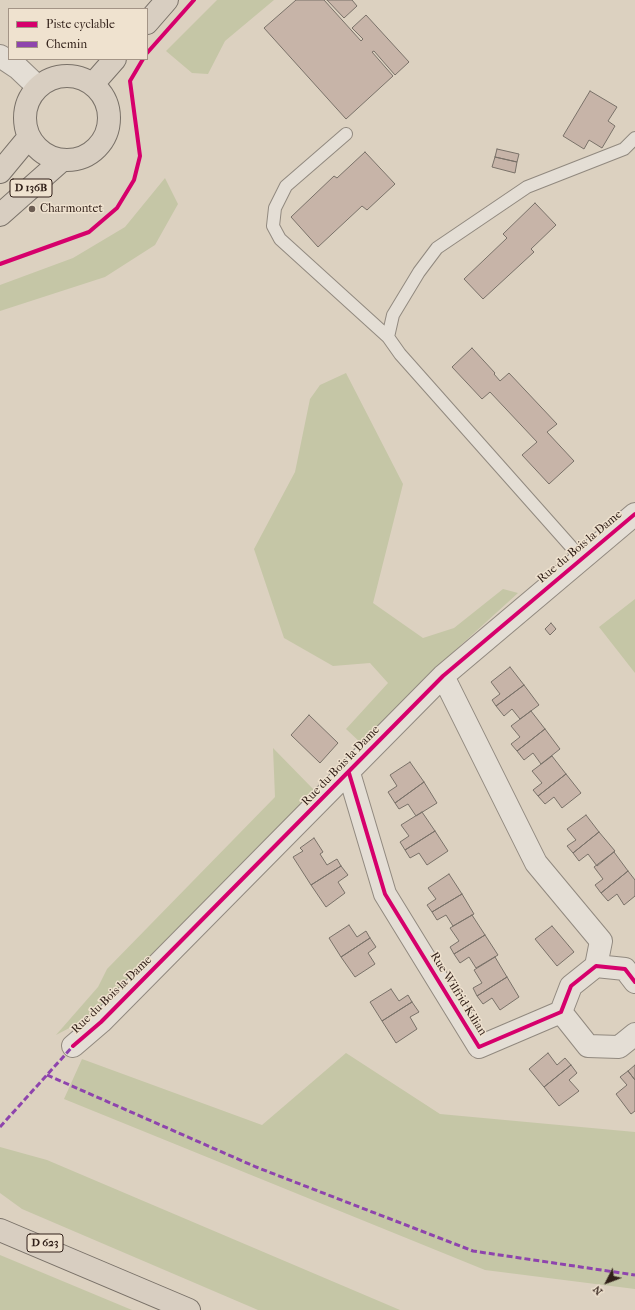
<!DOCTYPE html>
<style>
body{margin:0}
#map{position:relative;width:635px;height:1310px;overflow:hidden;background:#dcd1c0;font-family:"IM FELL French Canon",serif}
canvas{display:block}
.legend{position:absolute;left:8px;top:8px;width:140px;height:52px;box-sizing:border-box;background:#efe2cf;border:1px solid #a39486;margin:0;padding:5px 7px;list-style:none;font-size:12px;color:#301f18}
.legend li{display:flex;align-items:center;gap:8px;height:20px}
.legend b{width:20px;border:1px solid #a39486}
.north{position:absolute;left:587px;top:1262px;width:40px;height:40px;-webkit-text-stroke:3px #efe2cf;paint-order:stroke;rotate:228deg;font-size:11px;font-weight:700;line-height:16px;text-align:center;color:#301f18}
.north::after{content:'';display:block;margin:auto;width:14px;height:18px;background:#301f18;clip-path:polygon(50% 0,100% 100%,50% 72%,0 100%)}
</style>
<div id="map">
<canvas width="635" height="1310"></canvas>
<ul class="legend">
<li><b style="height:5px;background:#d6006c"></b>Piste cyclable</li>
<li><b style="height:5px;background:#8e44ad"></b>Chemin</li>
</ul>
<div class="north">N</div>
</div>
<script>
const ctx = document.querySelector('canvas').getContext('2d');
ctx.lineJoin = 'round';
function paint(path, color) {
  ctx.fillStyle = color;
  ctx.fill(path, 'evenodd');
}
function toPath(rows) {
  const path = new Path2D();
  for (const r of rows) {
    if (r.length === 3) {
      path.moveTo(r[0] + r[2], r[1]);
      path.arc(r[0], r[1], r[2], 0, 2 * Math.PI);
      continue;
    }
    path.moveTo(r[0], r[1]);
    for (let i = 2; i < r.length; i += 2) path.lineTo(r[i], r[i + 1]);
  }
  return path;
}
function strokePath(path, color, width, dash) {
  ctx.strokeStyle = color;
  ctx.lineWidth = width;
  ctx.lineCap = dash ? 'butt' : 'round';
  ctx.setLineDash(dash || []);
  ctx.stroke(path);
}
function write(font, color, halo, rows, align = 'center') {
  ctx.font = font + ' "IM FELL French Canon",serif';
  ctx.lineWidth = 3;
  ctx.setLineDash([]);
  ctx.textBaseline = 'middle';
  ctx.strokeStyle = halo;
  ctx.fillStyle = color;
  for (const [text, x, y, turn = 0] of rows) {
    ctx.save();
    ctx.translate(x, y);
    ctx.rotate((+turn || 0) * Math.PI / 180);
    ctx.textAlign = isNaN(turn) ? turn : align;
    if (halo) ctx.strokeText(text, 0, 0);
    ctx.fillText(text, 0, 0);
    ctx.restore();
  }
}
paint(toPath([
 [217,0,274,0,225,41,208,74,192,73,166,51],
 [165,178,178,204,155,245,105,277,0,311,0,285,73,258,125,227],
 [346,373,403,484,373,603,423,638,454,628,503,589,518,593,451,654,361,743,346,729,388,683,370,663,333,666,284,638,254,549,295,472,310,399,320,385],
 [635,599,635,673,599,627],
 [273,748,315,791,98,1013,56,1035,98,987,107,969,275,797],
 [346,1053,440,1114,635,1132,635,1289,485,1270,64,1099,82,1059,262,1125],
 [0,1147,47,1160,400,1310,258,1310,22,1209,0,1193],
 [0,1255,132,1310,0,1310]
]), '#c5c6a6');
const building = toPath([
 [296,0,324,0,361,41,363,39,352,28,366,15,409,62,395,75,374,51,372,52,393,76,346,119,264,28,296,0],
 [327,0,352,0,357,6,344,18,327,0],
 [590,91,617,107,608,121,615,126,602,148,589,140,584,149,563,136,590,91],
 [497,149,519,154,517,162,495,157,497,149],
 [365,152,395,184,367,210,362,206,318,247,291,217,334,176,337,178,365,152],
 [495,157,517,162,515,173,492,167,495,157],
 [535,203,556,225,531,249,534,252,483,299,464,279,507,238,503,234,535,203],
 [472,348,495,373,494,374,500,381,509,373,557,424,547,432,574,461,549,484,522,455,537,442,490,392,482,399,452,367,472,348],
 [551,623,556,629,550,635,545,629,551,623],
 [510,667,524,685,496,706,492,700,500,694,491,682,510,667],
 [524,685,539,705,520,719,512,709,504,716,496,706,524,685],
 [531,711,545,729,517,751,511,744,520,737,511,726,531,711],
 [309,715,338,743,320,763,291,735,309,715],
 [545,729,560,749,541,764,533,753,524,760,517,751,545,729],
 [552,756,566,774,538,796,533,790,542,783,532,771,552,756],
 [410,762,424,782,395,803,388,792,397,786,390,775,410,762],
 [566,774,581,793,562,808,554,797,545,804,538,796,566,774],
 [424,782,437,803,416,816,408,804,399,809,395,803,424,782],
 [422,812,435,831,405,850,400,842,409,836,401,825,422,812],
 [586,815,599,832,573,853,567,846,576,840,567,829,586,815],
 [435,831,448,851,427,865,419,853,410,858,405,850,435,831],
 [599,832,615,851,597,866,588,854,579,861,573,853,599,832],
 [314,838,323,852,320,854,327,865,337,859,341,866,311,885,293,857,303,851,300,848,314,838],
 [614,852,628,871,601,893,595,885,603,879,594,867,614,852],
 [341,866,348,875,338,882,345,893,326,907,311,885,341,866],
 [628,871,635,880,635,896,624,905,617,894,608,901,601,893,628,871],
 [449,874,462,894,432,912,427,905,436,899,428,888,449,874],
 [462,894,474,914,453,926,446,915,437,920,432,912,462,894],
 [472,915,485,935,454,954,450,947,459,941,450,928,472,915],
 [349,925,357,937,366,931,370,938,341,957,329,938,349,925],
 [552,926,574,952,557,966,535,939,552,926],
 [485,935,498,955,476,968,469,957,460,963,454,954,485,935],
 [370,938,376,947,368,953,375,964,355,977,341,957,370,938],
 [495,957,507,977,477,996,473,988,482,983,474,970,495,957],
 [507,977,519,997,500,1010,492,998,483,1004,477,996,507,977],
 [391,989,399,1001,408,995,412,1002,382,1021,370,1002,391,989],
 [412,1002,419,1012,410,1017,417,1029,396,1043,382,1021,412,1002],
 [548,1053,557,1065,565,1058,571,1065,544,1087,529,1069,548,1053],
 [571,1065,577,1073,569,1080,579,1091,559,1106,544,1087,571,1065],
 [635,1065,635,1080,628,1071,635,1065],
 [628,1071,635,1080,635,1111,631,1114,616,1094,627,1085,620,1077,628,1071]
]);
paint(building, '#c7b4a8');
strokePath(building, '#797168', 1);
const service = toPath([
 [346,134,286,186,275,208,273,226,280,239,388,337,400,354,582,559],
 [388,337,393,315,419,272,437,248,527,187,624,149,635,138]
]);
const minor = toPath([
 [0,56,18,68,38,87],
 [443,676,536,863,601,941,596,966],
 [349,773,385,894,479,1047,561,1012,571,986,596,966,625,969,635,982],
 [561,1012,588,1046,619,1047,635,1034],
 [73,1046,101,1022,443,676,635,514]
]);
const primary = toPath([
 [147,23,167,0],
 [67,118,42],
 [93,84,115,59],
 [0,172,29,137],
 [0,215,61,161],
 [0,1230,189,1310]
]);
strokePath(service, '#91897f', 14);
strokePath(minor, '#91897f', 24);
strokePath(primary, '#797168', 24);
strokePath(service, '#e4ded5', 12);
strokePath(minor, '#e4ded5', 22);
strokePath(primary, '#d8cec1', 22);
strokePath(toPath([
 [47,1075,256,1167,473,1251,635,1275],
 [0,1127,73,1046]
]), '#8e44ad', 3, [6, 3]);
strokePath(toPath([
 [147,53,194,0],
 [0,264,89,232,117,208,134,180,140,156,130,81,143,59],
 [349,773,385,894,479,1047,561,1012,571,986,596,966,625,969,635,982],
 [73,1046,101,1022,443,676,635,514]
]), '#d6006c', 4);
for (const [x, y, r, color] of [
 [32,209,4,"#6c5d53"]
]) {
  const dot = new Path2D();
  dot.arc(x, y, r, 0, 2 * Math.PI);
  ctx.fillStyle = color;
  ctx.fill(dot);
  strokePath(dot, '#efe2cf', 1.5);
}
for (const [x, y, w] of [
 [31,188,42],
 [45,1243,36]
]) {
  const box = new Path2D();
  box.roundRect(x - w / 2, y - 9, w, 18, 3);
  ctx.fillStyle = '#efe2cf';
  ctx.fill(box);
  strokePath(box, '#301f18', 1);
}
write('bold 11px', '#301f18', null, [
 ["D 136B",31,188],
 ["D 623",45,1243]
]);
write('12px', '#301f18', '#efe2cf', [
 ["Charmontet",40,209]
], 'left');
write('12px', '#301f18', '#efe2cf', [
 ["Rue du Bois la Dame",580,547,-40],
 ["Rue du Bois la Dame",341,766,-46],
 ["Rue Wilfrid Kilian",458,994,58],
 ["Rue du Bois la Dame",112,995,-44]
]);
</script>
